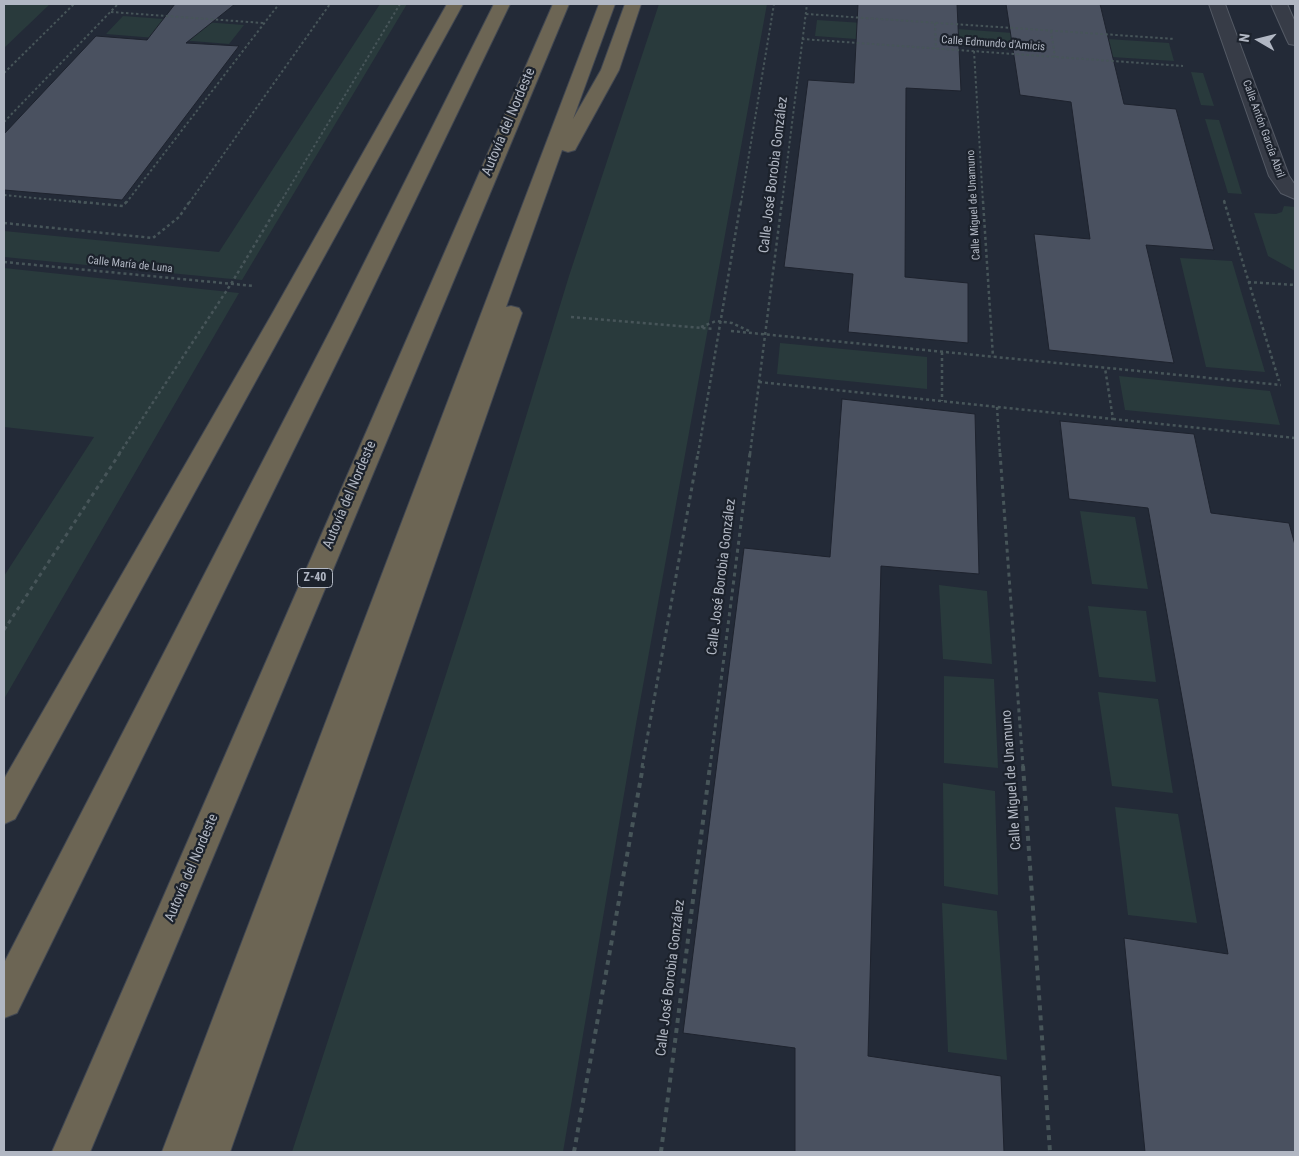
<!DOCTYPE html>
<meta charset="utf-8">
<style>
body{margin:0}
#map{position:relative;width:1299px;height:1156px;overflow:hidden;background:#232a37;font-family:"Roboto Condensed",sans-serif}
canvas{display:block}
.frame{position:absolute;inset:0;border:5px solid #b1b7c3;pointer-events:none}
.north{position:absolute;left:1234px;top:15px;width:50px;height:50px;-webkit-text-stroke:4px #1c222c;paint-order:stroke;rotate:278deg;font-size:14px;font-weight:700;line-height:20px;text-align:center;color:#b1b7c3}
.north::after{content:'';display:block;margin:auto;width:18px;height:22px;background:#b1b7c3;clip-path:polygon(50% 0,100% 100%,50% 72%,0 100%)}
</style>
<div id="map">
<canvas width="1299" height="1156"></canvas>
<div class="frame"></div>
<div class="north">N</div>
</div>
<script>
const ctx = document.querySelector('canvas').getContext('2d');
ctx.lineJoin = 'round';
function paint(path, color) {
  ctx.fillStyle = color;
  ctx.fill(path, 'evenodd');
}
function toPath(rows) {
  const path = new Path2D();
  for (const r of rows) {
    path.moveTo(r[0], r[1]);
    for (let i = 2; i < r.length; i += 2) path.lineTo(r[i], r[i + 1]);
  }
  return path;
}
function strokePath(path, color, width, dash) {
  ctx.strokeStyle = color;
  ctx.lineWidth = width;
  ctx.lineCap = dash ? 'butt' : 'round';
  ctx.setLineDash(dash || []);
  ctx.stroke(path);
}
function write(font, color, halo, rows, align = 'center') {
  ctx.font = font + ' "Roboto Condensed",sans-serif';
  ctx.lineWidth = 4.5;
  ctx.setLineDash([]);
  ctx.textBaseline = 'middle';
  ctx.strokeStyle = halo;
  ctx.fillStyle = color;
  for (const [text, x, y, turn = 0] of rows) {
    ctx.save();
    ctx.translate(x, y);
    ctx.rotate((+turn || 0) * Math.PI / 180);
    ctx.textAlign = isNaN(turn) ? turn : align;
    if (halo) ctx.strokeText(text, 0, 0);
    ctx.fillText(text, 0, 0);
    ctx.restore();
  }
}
paint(toPath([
 [4,4,50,4,4,48],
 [380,4,407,4,242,280,4,257,4,231,219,252],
 [659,4,767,4,636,724,563,1152,292,1152,469,603,569,276],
 [123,16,244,25,229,44,106,34],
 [817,20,924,27,924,44,815,36],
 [943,28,1041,35,1044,52,944,45],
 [1061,36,1169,43,1174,61,1065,54],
 [1191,72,1203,73,1214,106,1201,105],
 [1205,119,1219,120,1242,194,1228,193],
 [1284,206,1295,207,1295,271,1268,256,1254,213,1276,214,1282,212],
 [1180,258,1232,261,1265,372,1206,367],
 [4,268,239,293,4,699,4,576,94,437,4,427],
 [780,343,927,357,927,389,777,374],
 [1119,376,1270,391,1280,425,1125,410],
 [1080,511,1135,517,1148,589,1092,584],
 [939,585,987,591,992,664,943,659],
 [1088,606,1146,611,1156,682,1099,677],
 [944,676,994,679,998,768,944,763],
 [1098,692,1158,699,1173,793,1112,786],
 [943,783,995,791,998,895,944,886],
 [1115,807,1178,814,1197,923,1128,915],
 [942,903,997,911,1007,1060,948,1052]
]), '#293a3c');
const building = toPath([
 [175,4,235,4,186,43,239,46,122,200,4,190,4,134,96,36,147,40,175,4],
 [858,4,957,4,961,91,906,88,905,277,968,283,968,343,848,332,853,274,784,267,808,80,854,83,858,4],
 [1006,4,1100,4,1124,104,1176,109,1214,250,1146,245,1174,363,1049,350,1034,234,1090,239,1071,102,1020,95,1006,4],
 [842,399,975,414,979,574,881,566,868,1056,1001,1076,1004,1152,795,1152,795,1048,683,1033,744,548,830,557,842,399],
 [1060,421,1194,434,1211,513,1289,523,1295,545,1295,1152,1145,1152,1124,938,1228,954,1148,508,1069,499,1060,421]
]);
paint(building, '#4a5160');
strokePath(building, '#1e232e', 1);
const street = toPath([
 [1209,4,1225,4,1289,176,1295,185,1295,199,1281,193,1269,176,1209,4],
 [1271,4,1287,4,1295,22,1295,45,1289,44,1287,40,1271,4]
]);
const highway = toPath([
 [447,4,463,4,15,819,4,824,4,779,272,314,447,4],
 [494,4,510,4,357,321,17,1013,4,1018,4,963,335,321,494,4],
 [553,4,569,4,90,1152,52,1152,553,4],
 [599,4,615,4,573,119,601,70,625,4,641,4,619,70,575,150,568,152,562,150,506,307,511,306,519,308,522,313,230,1152,162,1152,599,4]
]);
strokePath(street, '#545a65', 2);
strokePath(highway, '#414752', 2);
strokePath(toPath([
 [111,12,263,23],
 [806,14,1175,39],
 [935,23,936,49],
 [1051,31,1055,57],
 [802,39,1183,66],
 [974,51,983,203],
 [4,73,74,4],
 [4,122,118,4],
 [4,195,86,203],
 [1224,200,1225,203],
 [126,203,279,4],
 [189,203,330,4],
 [280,203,400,4],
 [741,203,774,4],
 [782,203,807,4]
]), '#475559', 2, [2.5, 2.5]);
strokePath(toPath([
 [72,201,123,206,127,201],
 [983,201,993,357],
 [1224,201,1279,381],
 [4,223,153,238,179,217,190,201],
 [4,262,254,286],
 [1248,282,1295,285],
 [571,317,714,329],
 [701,327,716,321,732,323,749,331],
 [731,331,1281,385],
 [942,352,942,401],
 [759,382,1113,419,1105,368],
 [997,407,1000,454],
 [1113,419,1295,438],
 [119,454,231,284,281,201],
 [698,454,741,201],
 [750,454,782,201]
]), '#475559', 2.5, [3, 3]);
strokePath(toPath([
 [1000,453,1023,767],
 [4,630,120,453],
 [642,767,698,453],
 [710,767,750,453]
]), '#475559', 3, [4, 4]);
strokePath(toPath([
 [1023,766,1050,1152],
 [574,1152,643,766],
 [661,1152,710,766]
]), '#475559', 4, [5, 5]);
paint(street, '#373c47');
paint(highway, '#6c6554');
write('11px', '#b1b7c3', '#1c222c', [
 ["Calle Edmundo d'Amicis",993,44,4],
 ["Calle Antón García Abril",1263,129,70],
 ["Calle Miguel de Unamuno",974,205,-93],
 ["Calle María de Luna",130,265,6]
]);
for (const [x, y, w] of [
 [315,578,35]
]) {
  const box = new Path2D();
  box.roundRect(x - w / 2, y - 9.5, w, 19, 4);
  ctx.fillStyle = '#1c222c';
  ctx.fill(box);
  strokePath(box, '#b1b7c3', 1);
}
write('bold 12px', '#b1b7c3', null, [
 ["Z-40",315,578]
]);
write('14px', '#b1b7c3', '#1c222c', [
 ["Autovía del Nordeste",509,122,-67],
 ["Calle José Borobia González",774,175,-83],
 ["Autovía del Nordeste",350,495,-67],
 ["Calle José Borobia González",722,577,-83],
 ["Calle Miguel de Unamuno",1012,780,-94],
 ["Autovía del Nordeste",192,868,-67],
 ["Calle José Borobia González",671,978,-83]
]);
</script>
